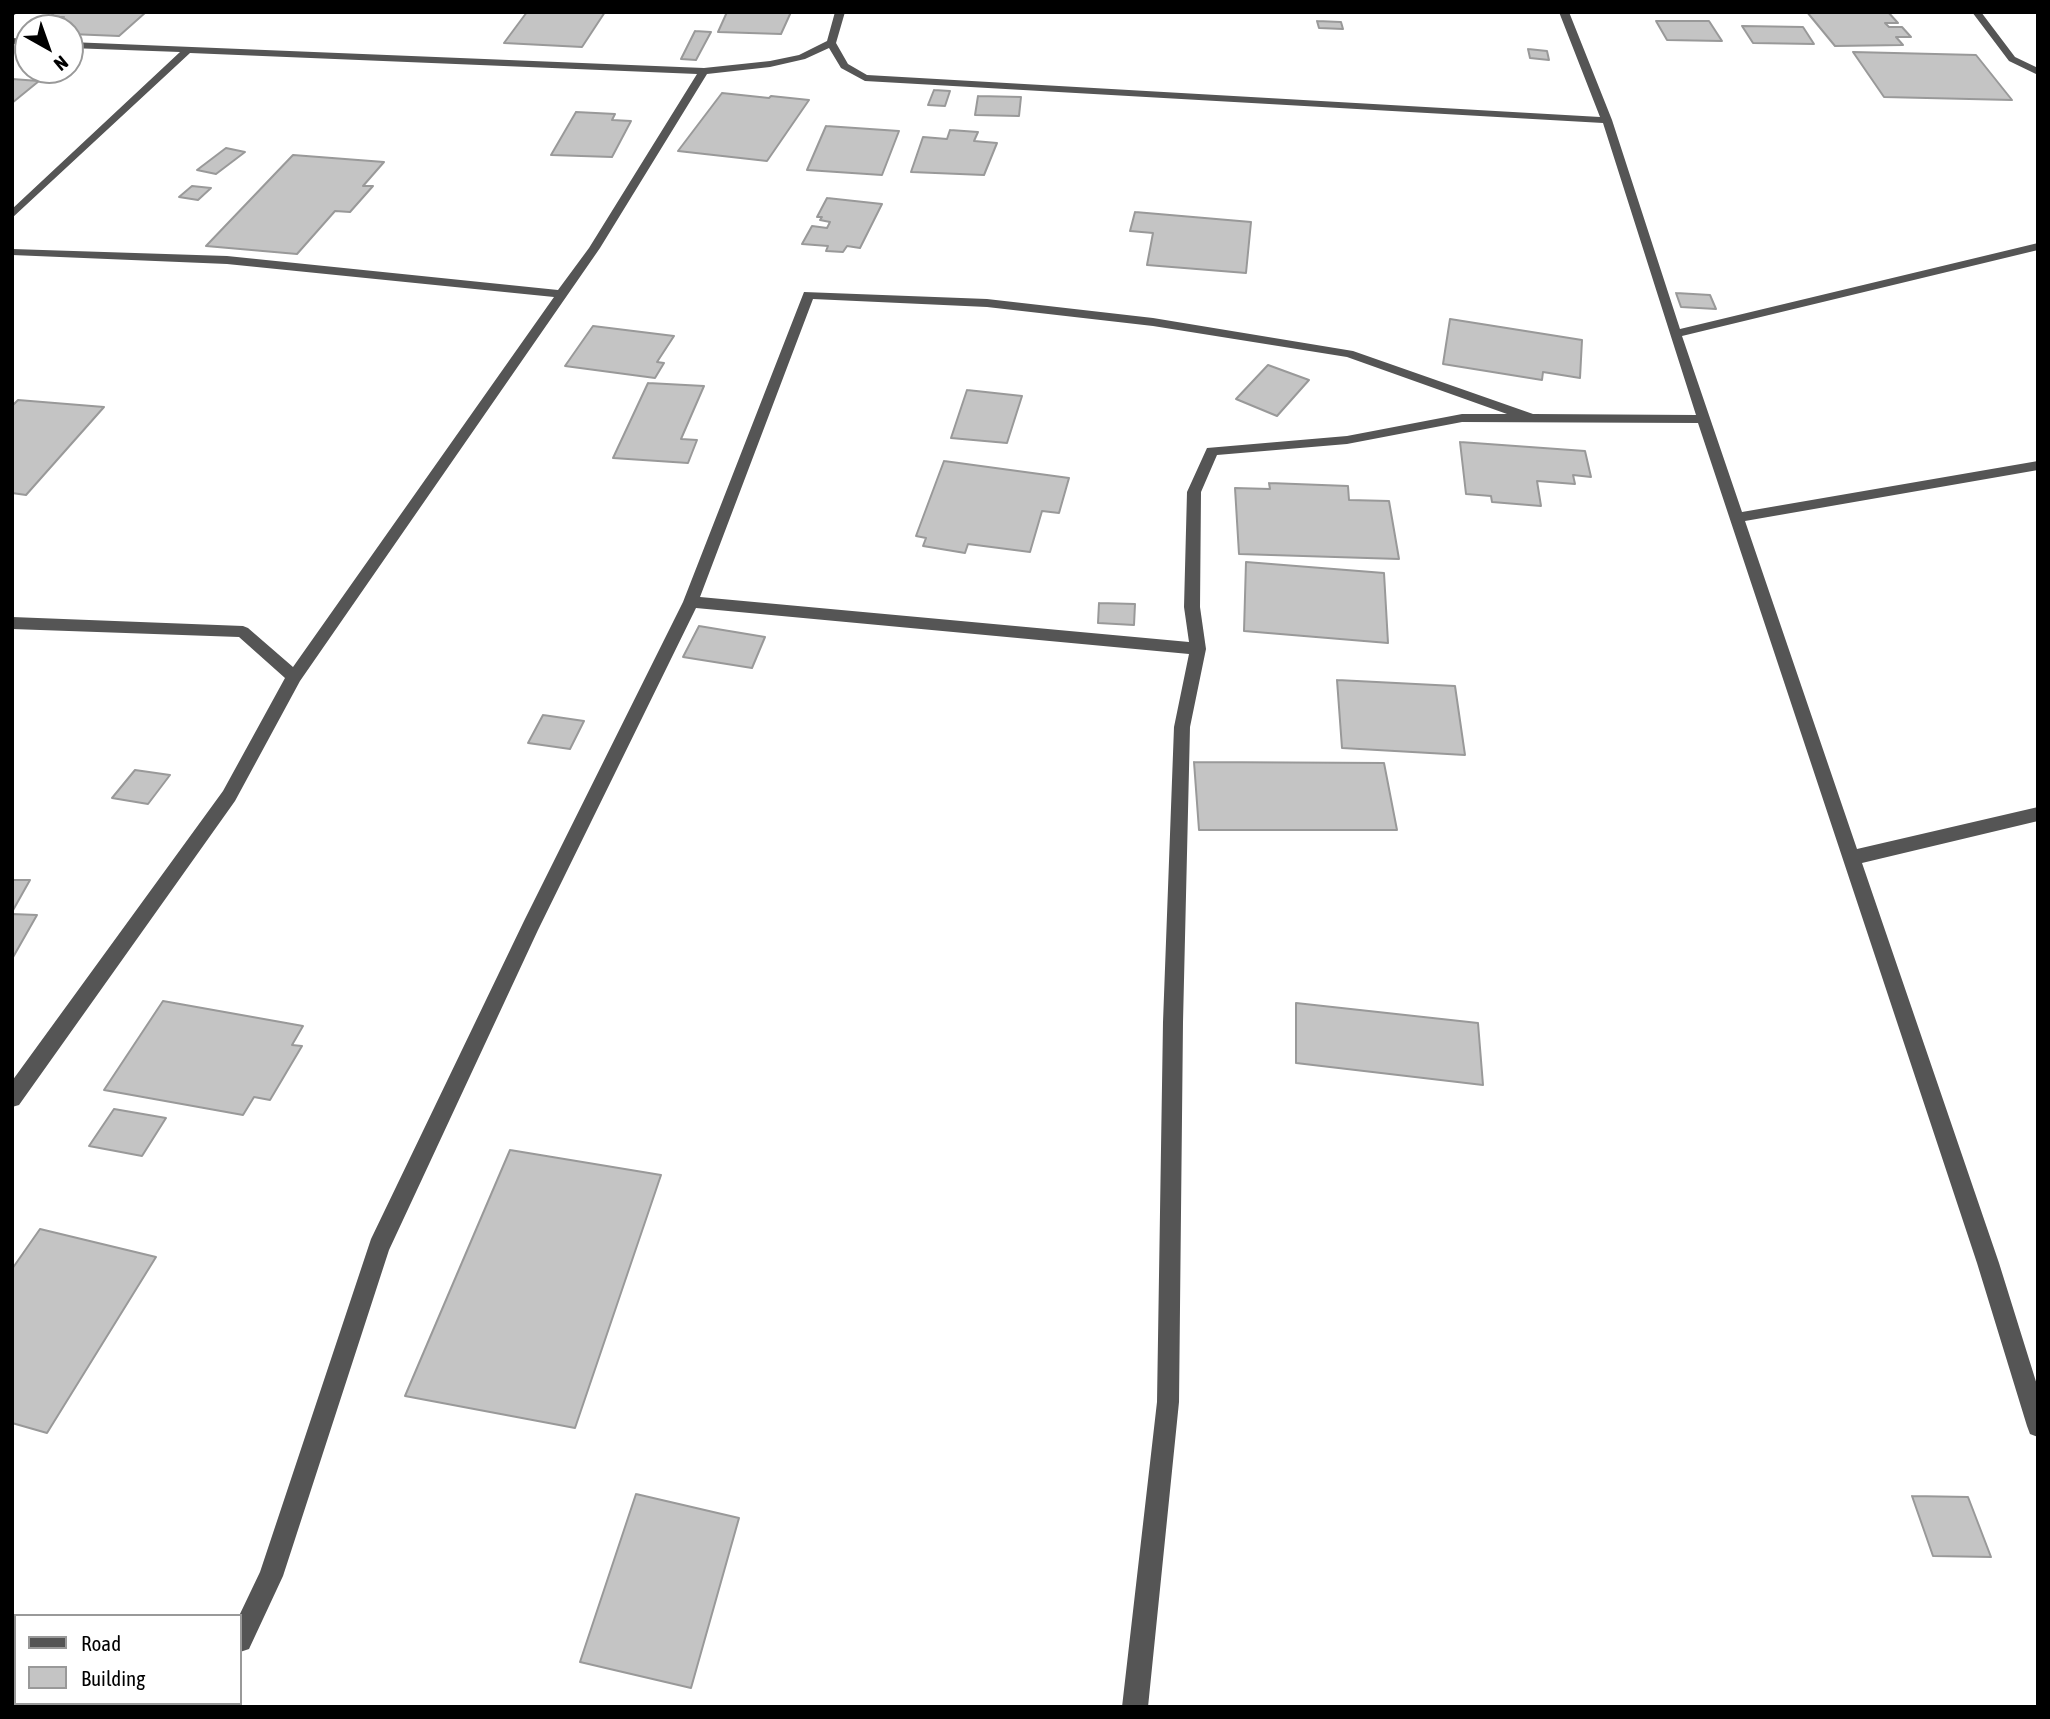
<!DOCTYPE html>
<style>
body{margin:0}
#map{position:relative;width:2050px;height:1719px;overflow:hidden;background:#fff;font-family:"Asap Condensed",sans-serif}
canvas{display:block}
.frame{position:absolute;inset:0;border:14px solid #000;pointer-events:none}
.legend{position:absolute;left:14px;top:1614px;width:228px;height:91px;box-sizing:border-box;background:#fff;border:2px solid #999;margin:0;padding:9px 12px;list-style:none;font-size:21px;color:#000}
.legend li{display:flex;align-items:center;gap:14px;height:35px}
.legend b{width:35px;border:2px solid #999}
.north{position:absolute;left:14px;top:14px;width:70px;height:70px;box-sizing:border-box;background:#fff;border:2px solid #999;border-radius:50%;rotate:140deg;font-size:19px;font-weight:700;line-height:28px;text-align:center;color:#000}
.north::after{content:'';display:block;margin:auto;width:24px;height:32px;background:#000;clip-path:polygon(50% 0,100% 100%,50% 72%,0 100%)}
</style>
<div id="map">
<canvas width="2050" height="1719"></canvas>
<div class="frame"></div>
<ul class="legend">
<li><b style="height:9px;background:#555"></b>Road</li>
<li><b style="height:19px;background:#c4c4c4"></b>Building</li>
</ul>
<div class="north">N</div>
</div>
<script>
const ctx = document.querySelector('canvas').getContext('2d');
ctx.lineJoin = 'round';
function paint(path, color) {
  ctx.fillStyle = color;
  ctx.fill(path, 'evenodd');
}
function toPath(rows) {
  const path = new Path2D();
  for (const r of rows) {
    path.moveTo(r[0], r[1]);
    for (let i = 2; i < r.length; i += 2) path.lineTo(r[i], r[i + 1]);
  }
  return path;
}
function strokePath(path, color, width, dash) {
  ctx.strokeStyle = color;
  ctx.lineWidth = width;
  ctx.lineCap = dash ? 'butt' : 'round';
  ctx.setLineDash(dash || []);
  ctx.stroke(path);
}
const building = toPath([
 [55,12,146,12,119,36,70,34,70,28,51,28,64,17,50,17,55,12],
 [527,12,605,12,582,47,504,43,527,12],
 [727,12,791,12,781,34,718,32,727,12],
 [1807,12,1888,12,1898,23,1885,23,1889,27,1902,27,1911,37,1896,37,1903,45,1835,46,1807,12],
 [1317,21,1341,22,1343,29,1319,28,1317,21],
 [1656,21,1709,21,1722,41,1667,40,1656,21],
 [1742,26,1803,27,1814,44,1753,43,1742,26],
 [695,31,711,32,696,60,681,59,695,31],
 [1528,49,1547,51,1549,60,1530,58,1528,49],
 [1853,52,1976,55,2012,100,1884,97,1853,52],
 [12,79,39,81,12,103,12,79],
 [934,90,950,91,945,106,928,105,934,90],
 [722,93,769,98,771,96,809,100,767,161,678,151,722,93],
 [978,96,1021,97,1019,116,975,115,978,96],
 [576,112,615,114,612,120,631,121,612,157,551,155,576,112],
 [826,126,899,131,882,175,807,170,826,126],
 [950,130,978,132,974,141,997,143,984,175,911,172,923,137,947,139,950,130],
 [226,148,245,152,216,174,197,170,226,148],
 [293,155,384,162,363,186,373,186,350,212,335,211,297,254,206,246,293,155],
 [192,186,211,188,198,200,179,197,192,186],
 [827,198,882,204,860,248,847,246,843,252,826,251,828,246,802,244,812,226,827,228,830,222,820,220,822,217,817,217,827,198],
 [1135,212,1251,222,1246,273,1147,265,1153,233,1130,231,1135,212],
 [1676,293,1710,295,1716,309,1681,307,1676,293],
 [1450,319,1582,340,1580,378,1543,372,1542,380,1443,364,1450,319],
 [593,326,674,336,657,362,664,363,655,378,565,366,593,326],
 [1268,365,1309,380,1277,416,1236,399,1268,365],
 [648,383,704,386,681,439,697,440,688,463,613,458,648,383],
 [967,390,1022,396,1007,443,951,438,967,390],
 [18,400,104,407,26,495,12,493,12,406,18,400],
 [1460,442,1585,451,1591,477,1573,475,1575,484,1537,481,1541,506,1492,502,1491,496,1466,494,1460,442],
 [944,461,1069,478,1059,513,1042,511,1030,552,968,544,965,553,923,546,926,538,916,536,944,461],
 [1269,483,1348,486,1349,500,1389,501,1399,559,1239,554,1235,488,1270,489,1269,483],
 [1246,562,1384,573,1388,643,1244,631,1246,562],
 [1099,603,1135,604,1134,625,1098,623,1099,603],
 [699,626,765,637,752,668,683,657,699,626],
 [1337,680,1455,686,1465,755,1342,748,1337,680],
 [543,715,584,721,570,749,528,743,543,715],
 [1194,762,1384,763,1397,830,1199,830,1194,762],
 [135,770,170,775,148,804,112,798,135,770],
 [12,880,30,880,12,912,12,880],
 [12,914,37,915,12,959,12,914],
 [163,1001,303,1026,292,1045,302,1046,270,1100,254,1097,243,1115,104,1090,163,1001],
 [1296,1003,1478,1023,1483,1085,1296,1063,1296,1003],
 [114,1109,166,1118,142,1156,89,1146,114,1109],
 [510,1150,661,1175,575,1428,405,1396,510,1150],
 [40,1229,156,1257,47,1433,12,1423,12,1269,40,1229],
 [636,1494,739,1518,691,1688,580,1662,636,1494],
 [1912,1496,1968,1497,1991,1557,1933,1556,1912,1496]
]);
paint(building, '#c4c4c4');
strokePath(building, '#999', 2);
paint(toPath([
 [12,12,18,12,12,17,12,12],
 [835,12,845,12,836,43,848,64,867,75,1600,117,1559,12,1569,12,1612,120,1680,329,2038,243,2038,250,1682,336,1742,512,2038,461,2038,470,1745,521,1857,849,2038,807,2038,821,1862,863,1999,1263,2038,1388,2038,1437,2030,1434,2027,1426,1977,1263,1698,423,1462,422,1347,444,1217,455,1201,492,1200,607,1206,649,1190,727,1183,1022,1179,1402,1148,1707,1122,1707,1157,1402,1163,1022,1174,727,1189,654,696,608,538,930,389,1250,283,1576,249,1649,240,1652,239,1616,260,1572,371,1239,524,921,683,602,804,292,987,299,1153,318,1353,351,1533,414,1696,415,1603,123,865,81,841,68,829,48,805,59,770,67,707,74,600,248,300,681,235,801,19,1105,12,1107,12,1081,223,791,285,678,239,637,12,629,12,617,243,626,248,628,293,667,554,297,227,264,12,255,12,249,227,256,558,290,589,248,697,74,190,53,12,218,12,209,180,52,70,48,70,42,704,68,770,61,799,55,827,41,835,12],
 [813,299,987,307,1153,326,1347,357,1507,414,1462,414,1347,436,1207,448,1187,492,1184,607,1189,642,700,597,813,299],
 [1972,12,1981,12,2015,57,2038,68,2038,75,2009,61,1972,12],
 [12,38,28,39,28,45,12,44,12,38],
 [196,1703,222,1703,220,1707,194,1707,196,1703]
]), '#555');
</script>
